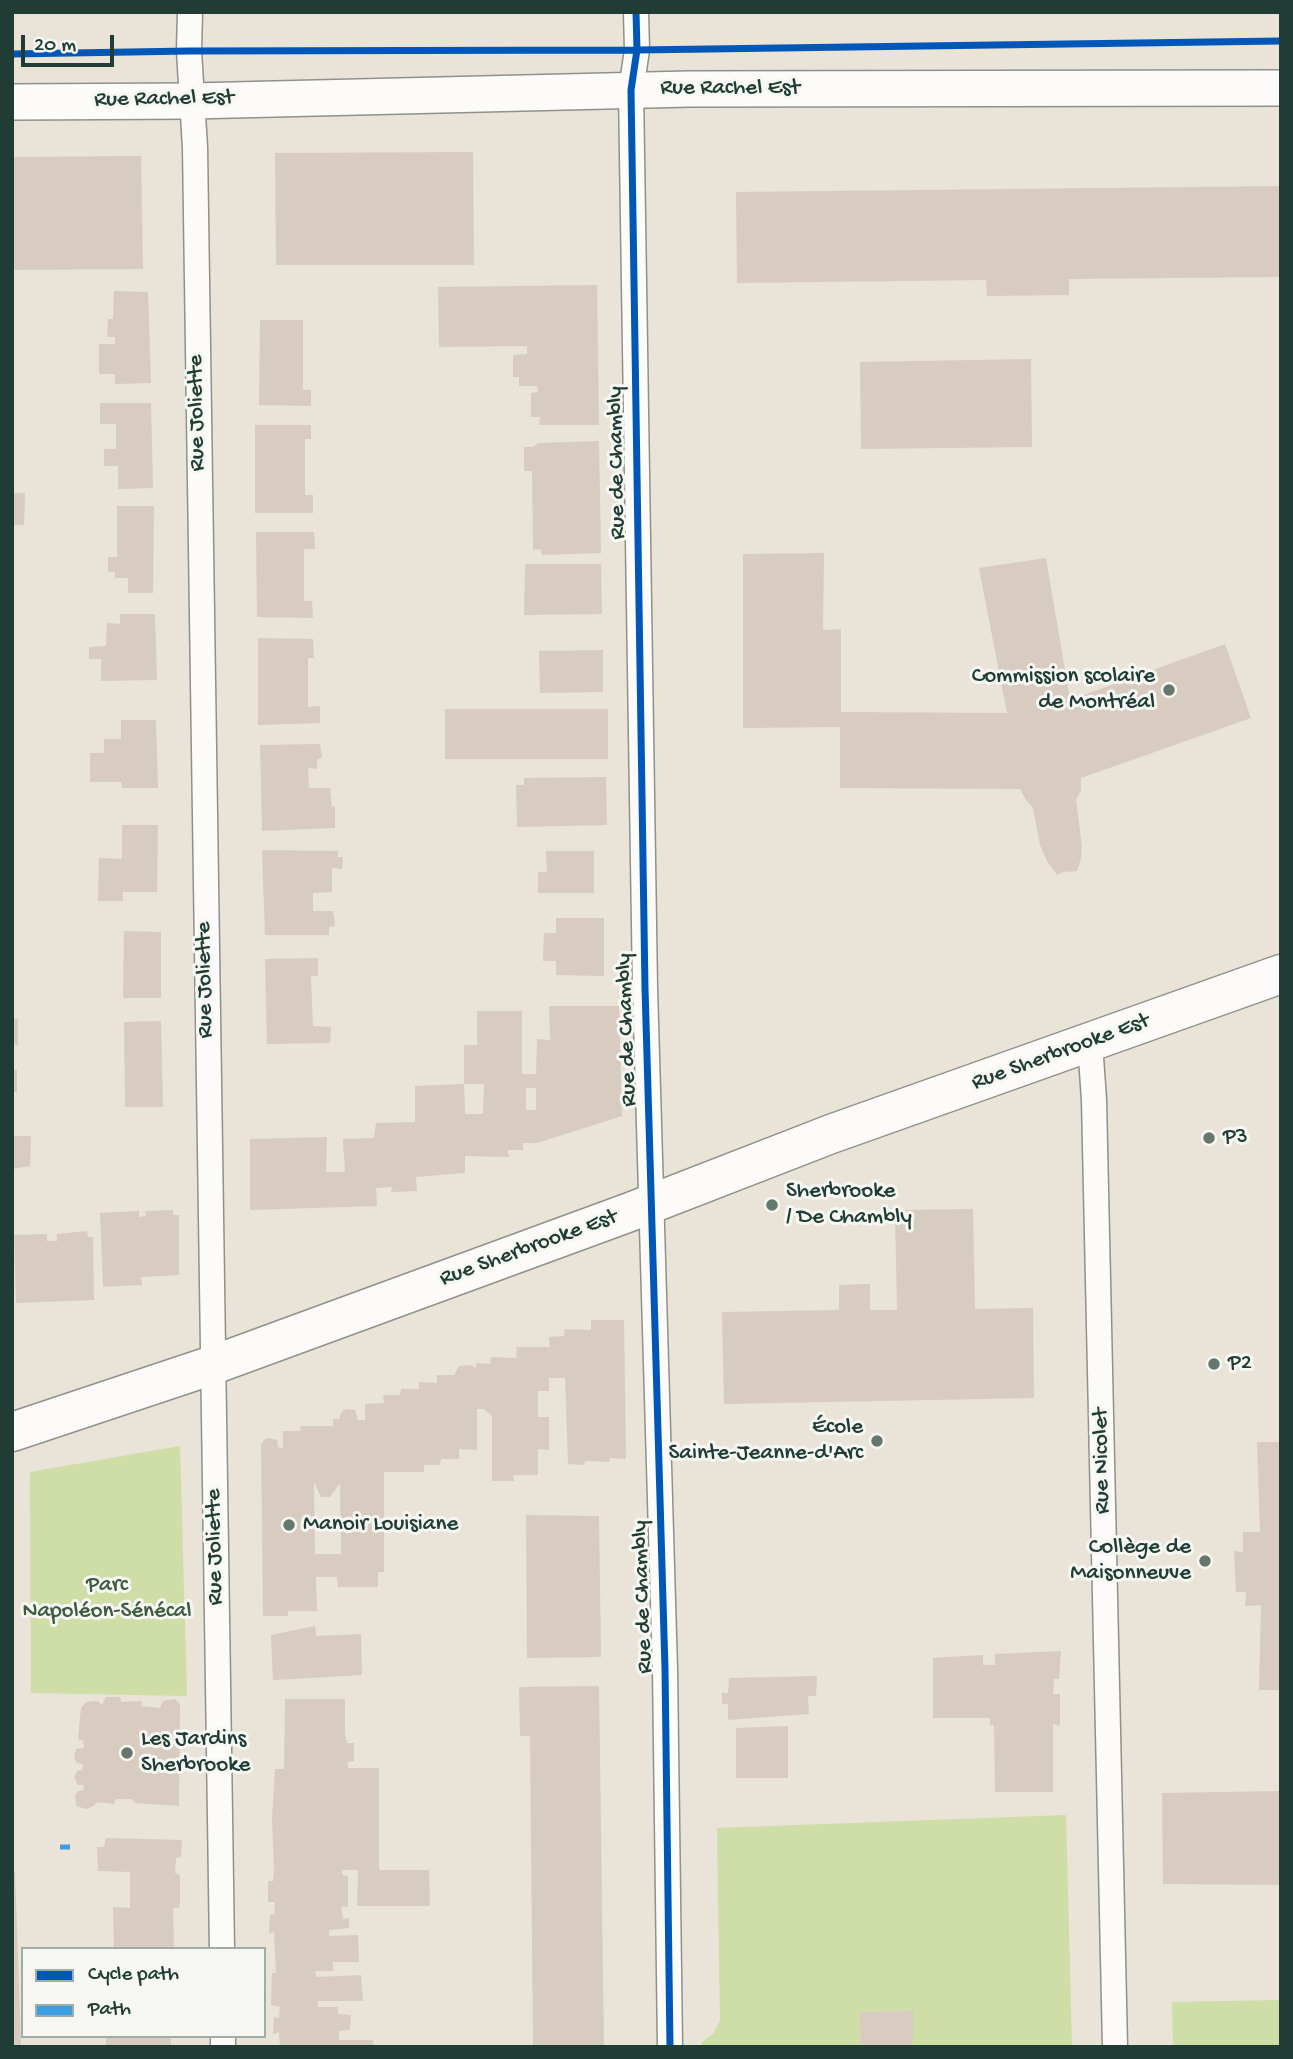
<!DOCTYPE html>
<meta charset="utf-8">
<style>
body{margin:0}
#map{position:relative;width:1293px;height:2059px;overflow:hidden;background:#e9e3d8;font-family:"Gochi Hand",sans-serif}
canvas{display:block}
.frame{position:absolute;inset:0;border:14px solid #1f3d34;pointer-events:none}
.legend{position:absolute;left:21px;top:1947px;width:245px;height:91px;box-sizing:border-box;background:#f6f6f2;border:2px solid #a0aca6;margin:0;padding:9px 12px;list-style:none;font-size:21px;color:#1f3d34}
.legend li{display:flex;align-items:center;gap:14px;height:35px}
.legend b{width:35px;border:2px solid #a0aca6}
.scale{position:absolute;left:21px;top:35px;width:93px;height:32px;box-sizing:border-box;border:4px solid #1f3d34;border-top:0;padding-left:9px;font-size:21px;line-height:24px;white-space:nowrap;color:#1f3d34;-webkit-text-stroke:5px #f6f6f2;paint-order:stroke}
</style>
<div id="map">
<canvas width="1293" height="2059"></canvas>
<div class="frame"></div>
<ul class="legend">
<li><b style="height:9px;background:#0057b8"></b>Cycle path</li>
<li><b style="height:9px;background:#3c9ee2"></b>Path</li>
</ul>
<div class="scale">20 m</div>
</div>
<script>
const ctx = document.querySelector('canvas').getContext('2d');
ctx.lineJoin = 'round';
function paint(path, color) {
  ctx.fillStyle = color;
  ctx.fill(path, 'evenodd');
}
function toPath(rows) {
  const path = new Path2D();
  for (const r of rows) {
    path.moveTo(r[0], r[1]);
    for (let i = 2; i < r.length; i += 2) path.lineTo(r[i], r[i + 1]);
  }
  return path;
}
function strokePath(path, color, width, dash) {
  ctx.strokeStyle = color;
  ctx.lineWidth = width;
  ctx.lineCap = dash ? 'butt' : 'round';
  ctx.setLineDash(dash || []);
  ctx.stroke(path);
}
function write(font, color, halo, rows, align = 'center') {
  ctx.font = font + ' "Gochi Hand",sans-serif';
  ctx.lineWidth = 6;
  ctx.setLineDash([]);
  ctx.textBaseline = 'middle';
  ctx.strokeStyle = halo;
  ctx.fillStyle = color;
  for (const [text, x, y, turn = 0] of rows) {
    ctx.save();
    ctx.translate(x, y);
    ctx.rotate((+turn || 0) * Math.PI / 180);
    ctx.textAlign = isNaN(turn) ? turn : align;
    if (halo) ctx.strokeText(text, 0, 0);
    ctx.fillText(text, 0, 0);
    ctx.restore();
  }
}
paint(toPath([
 [180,1446,187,1696,31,1693,30,1472],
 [1066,1815,1072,2047,913,2047,912,2010,859,2012,861,2045,855,2047,701,2047,702,2042,714,2033,720,2020,717,1828],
 [1281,2000,1281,2047,1173,2047,1172,2002]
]), '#cfdda7');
paint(toPath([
 [473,152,474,265,276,265,275,153],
 [141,156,143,269,12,270,12,157],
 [1281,186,1281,277,1069,279,1069,295,987,296,986,280,737,283,736,192],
 [597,285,599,425,539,425,540,417,531,417,531,393,538,392,537,386,519,386,519,377,513,377,513,355,527,354,527,346,439,347,438,287],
 [114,291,148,292,151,383,115,384,115,374,99,374,99,344,115,344,115,337,107,337,108,319,113,319],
 [260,320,303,320,303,390,311,390,311,406,259,405],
 [1031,359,1032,447,861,449,860,362],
 [100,403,151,403,153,488,118,489,118,466,104,466,104,449,116,449,116,424,100,424],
 [255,425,311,425,311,439,305,439,305,495,313,495,313,513,255,513],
 [599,441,601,553,542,555,541,549,533,550,532,471,524,471,524,447,533,447,538,443],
 [12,493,25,493,24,525,12,525],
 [117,506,154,506,153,593,128,593,128,578,115,578,115,572,108,572,108,557,117,557],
 [256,532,314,532,315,549,304,549,304,601,312,601,313,618,257,617],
 [824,553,823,630,841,629,841,712,1007,713,979,568,1046,558,1070,700,1225,644,1251,718,1081,778,1081,790,1076,800,1082,846,1081,858,1077,871,1063,872,1057,875,1047,861,1040,845,1033,808,1026,800,1020,789,840,788,840,727,743,728,743,554],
 [525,564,601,564,602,614,524,615],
 [120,614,155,614,157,680,101,681,101,659,89,659,89,647,106,646,107,623,120,624],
 [258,638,313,639,314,658,308,658,308,707,320,706,320,723,258,725],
 [603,650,603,692,540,693,539,651],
 [445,709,608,709,608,759,445,759],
 [121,720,156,720,158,788,122,788,121,782,90,782,90,753,104,753,104,739,121,739],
 [320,744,322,757,317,760,317,769,308,768,309,788,330,788,332,807,335,806,335,828,262,831,260,745],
 [606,777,607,825,517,827,516,785,524,785,524,778],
 [122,825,158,825,157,892,123,892,123,901,98,901,99,858,122,859],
 [262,850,338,851,338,857,343,857,342,869,332,868,332,892,313,893,313,911,333,911,335,926,329,927,329,935,265,935],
 [546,851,594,851,594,893,538,893,538,872,547,872],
 [556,918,604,918,604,976,556,975,556,961,543,961,544,933,556,933],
 [124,931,161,932,161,998,123,998],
 [318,958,318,976,311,976,313,1026,331,1027,330,1043,267,1044,265,959],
 [549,1006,619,1006,622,1116,537,1143,523,1143,523,1150,508,1150,509,1157,465,1156,465,1173,416,1177,417,1191,391,1192,392,1187,376,1188,377,1206,250,1210,250,1139,327,1137,326,1172,345,1172,343,1139,374,1138,376,1123,415,1122,415,1086,464,1084,464,1045,477,1045,477,1011,522,1011,522,1074,536,1074,537,1039,550,1040],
 [464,1084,484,1084,483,1114,465,1114],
 [526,1088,536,1088,536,1110,526,1110],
 [12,1019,18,1019,18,1045,12,1044],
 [161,1021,163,1107,125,1107,124,1022],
 [12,1070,17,1070,17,1092,12,1092],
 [12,1136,31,1136,30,1166,12,1169],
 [973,1209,975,1309,1033,1308,1034,1398,724,1404,722,1312,839,1310,839,1285,870,1284,870,1310,897,1310,895,1210],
 [173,1210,173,1215,179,1215,179,1275,141,1277,142,1285,103,1287,100,1213,139,1211,139,1217,146,1216,145,1211],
 [87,1231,88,1237,93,1237,94,1300,16,1303,14,1235,47,1234,47,1241,57,1241,57,1234],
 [591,1320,624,1320,626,1459,610,1458,609,1462,585,1461,584,1465,568,1464,565,1378,549,1378,549,1391,538,1391,538,1417,549,1417,549,1450,538,1449,538,1475,513,1475,514,1481,492,1481,492,1416,484,1409,477,1409,477,1450,459,1449,459,1459,441,1459,440,1465,424,1465,424,1472,384,1472,384,1572,378,1572,378,1587,338,1587,337,1577,316,1577,317,1611,288,1611,288,1616,263,1616,261,1444,265,1439,270,1438,277,1440,278,1447,283,1448,283,1431,301,1431,300,1426,333,1426,333,1419,339,1419,341,1413,346,1409,355,1410,358,1420,365,1420,365,1404,384,1403,383,1395,400,1395,401,1389,419,1389,419,1382,437,1383,437,1375,454,1375,459,1366,471,1365,476,1368,476,1363,490,1364,491,1357,516,1358,517,1347,550,1347,549,1337,564,1336,565,1329,591,1330],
 [314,1482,321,1497,330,1497,340,1483,341,1554,315,1554],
 [1257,1442,1281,1442,1281,1690,1259,1690,1261,1605,1245,1606,1246,1592,1236,1592,1234,1551,1243,1552,1243,1532,1260,1532],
 [526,1515,599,1516,601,1657,527,1658],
 [315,1626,316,1636,361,1634,362,1675,273,1680,271,1635],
 [1061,1651,1059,1679,1054,1679,1053,1694,1060,1694,1060,1726,1053,1724,1053,1792,995,1792,994,1725,990,1725,990,1718,933,1718,933,1658,983,1655,983,1665,995,1665,995,1654],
 [817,1676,816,1696,808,1696,809,1714,728,1720,728,1704,722,1704,722,1693,728,1693,729,1678],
 [599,1686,604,2047,533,2047,530,1736,520,1736,519,1687],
 [106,1697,120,1697,121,1702,142,1701,141,1706,160,1708,163,1701,175,1699,180,1704,179,1806,135,1803,132,1799,116,1799,114,1804,97,1802,94,1806,86,1809,76,1806,75,1795,78,1791,83,1790,84,1785,78,1785,74,1777,78,1770,82,1770,83,1764,77,1763,74,1758,76,1749,84,1748,83,1741,78,1739,81,1708,86,1702,97,1701,102,1705],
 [285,1699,345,1699,345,1734,347,1743,354,1743,354,1761,348,1762,348,1768,379,1768,379,1870,429,1870,430,1906,357,1906,358,1870,342,1870,342,1875,348,1876,348,1907,341,1906,343,1919,349,1918,349,1928,329,1930,329,1936,358,1935,359,1962,333,1962,333,1971,315,1971,316,1977,361,1975,363,2001,318,2001,318,2007,338,2007,338,2014,351,2015,350,2030,339,2031,339,2040,373,2040,374,2047,280,2047,279,2032,273,2034,274,2017,279,2018,280,2007,271,2005,272,1973,276,1973,274,1932,269,1934,270,1915,274,1914,275,1902,268,1902,268,1881,273,1881,274,1870,272,1818,275,1769,284,1769],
 [788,1726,788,1778,736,1778,736,1728],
 [1281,1791,1281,1885,1163,1884,1162,1793],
 [106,1838,182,1840,181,1857,176,1858,175,1873,180,1875,180,1902,179,1908,173,1908,174,1949,114,1949,113,1907,130,1908,130,1872,98,1871,97,1847,104,1847],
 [12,1871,15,1871,21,2045,12,2045],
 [913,2010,913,2047,861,2047,859,2012],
 [106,2036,171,2036,171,2047,106,2047]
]), '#d7ccbf');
const street = toPath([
 [190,12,189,51,195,147,222,1949],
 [636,12,637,50,631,90,645,988,665,1669,670,2047],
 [1090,1043,1094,1100,1115,2047],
 [223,2036,223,2047]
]);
const secondary = toPath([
 [12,102,192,101,689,89,1281,88]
]);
const primary = toPath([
 [12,1432,213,1365,630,1212,831,1134,1281,974]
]);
strokePath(street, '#8f918a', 27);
strokePath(secondary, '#8f918a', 38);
strokePath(primary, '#8f918a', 41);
strokePath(street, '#fcfbf9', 24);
strokePath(secondary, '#fcfbf9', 35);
strokePath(primary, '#fcfbf9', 38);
strokePath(toPath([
 [60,1847,73,1847]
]), '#3c9ee2', 5, [10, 5]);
strokePath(toPath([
 [636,12,637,50,631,90,645,988,665,1669,670,2047],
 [12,54,189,51,637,50,1281,41]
]), '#0057b8', 7);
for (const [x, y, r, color] of [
 [1169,690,7,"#66776d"],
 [1209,1138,7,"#66776d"],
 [772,1205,7,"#66776d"],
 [1214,1364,7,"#66776d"],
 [877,1441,7,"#66776d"],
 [289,1525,7,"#66776d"],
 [1205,1561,7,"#66776d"],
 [127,1753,7,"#66776d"]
]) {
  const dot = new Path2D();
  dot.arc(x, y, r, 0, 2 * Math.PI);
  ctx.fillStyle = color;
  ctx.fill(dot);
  strokePath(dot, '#f6f6f2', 2.5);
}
write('23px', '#1f3d34', '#f6f6f2', [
 ["Rue Rachel Est",730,89],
 ["Rue Rachel Est",164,100,-1],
 ["Rue Joliette",198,413,-91],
 ["Rue de Chambly",618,463,-91],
 ["Rue Joliette",206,980,-91],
 ["Rue de Chambly",628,1030,-92],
 ["Rue Sherbrooke Est",1061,1053,-20],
 ["Rue Sherbrooke Est",529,1249,-20],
 ["Rue Nicolet",1103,1461,-91],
 ["Rue Joliette",216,1547,-91],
 ["Rue de Chambly",644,1597,-92]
]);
write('23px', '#1f3d34', '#f6f6f2', [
 ["Commission scolaire",1155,677,"right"],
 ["de Montréal",1155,703,"right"],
 ["P3",1223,1138],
 ["Sherbrooke",786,1192],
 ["/ De Chambly",786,1218],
 ["P2",1228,1364],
 ["École",863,1428,"right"],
 ["Sainte-Jeanne-d'Arc",863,1454,"right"],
 ["Manoir Louisiane",303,1525],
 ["Collège de",1191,1548,"right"],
 ["Maisonneuve",1191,1574,"right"],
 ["Les Jardins",141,1740],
 ["Sherbrooke",141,1766]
], 'left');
write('23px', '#3e5c43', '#f6f6f2', [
 ["Parc",107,1586],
 ["Napoléon-Sénécal",107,1612]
]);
</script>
